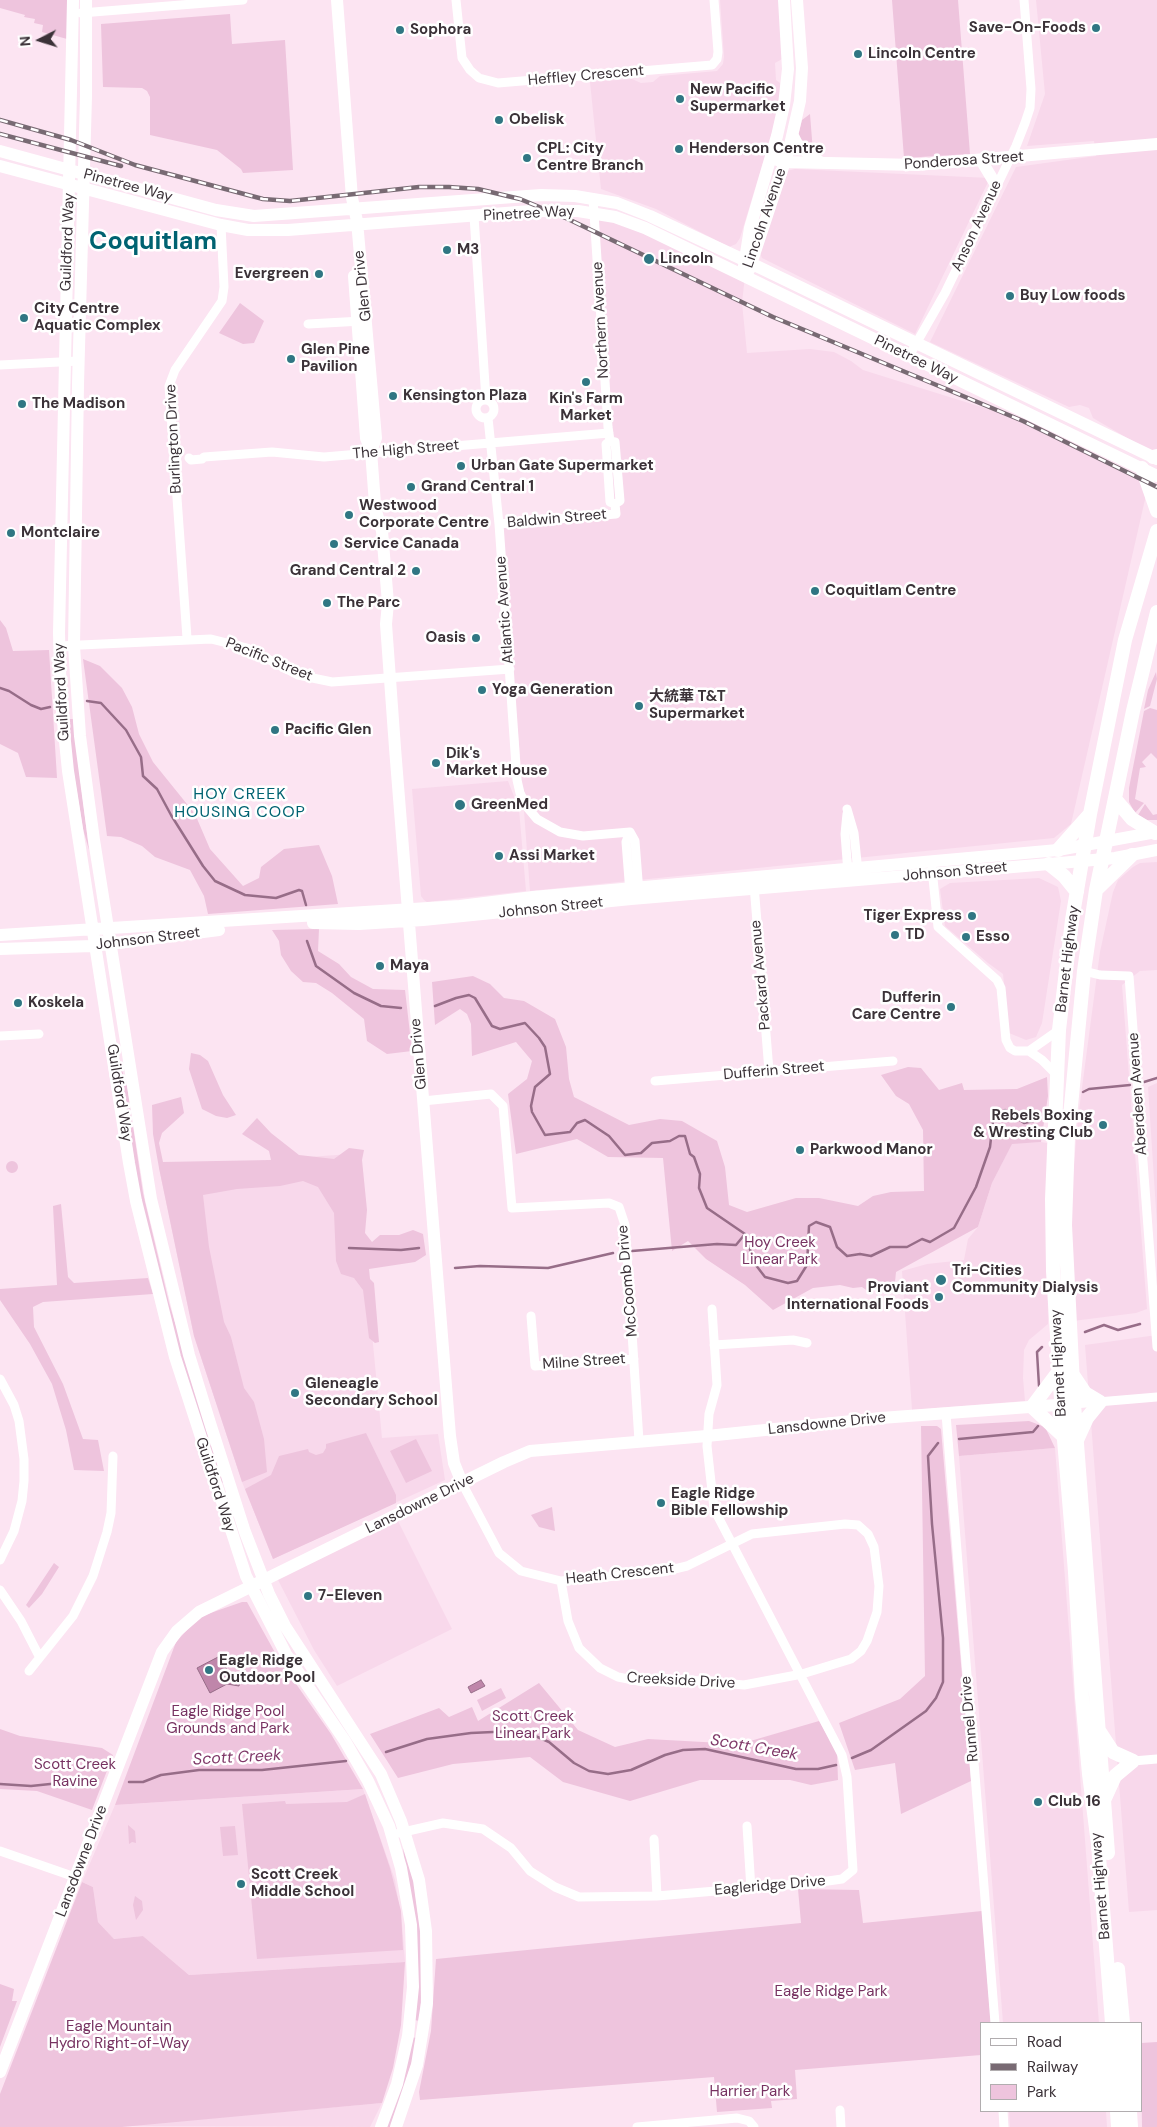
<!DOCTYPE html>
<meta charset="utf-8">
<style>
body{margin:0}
#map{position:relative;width:1157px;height:2127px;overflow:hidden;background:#fce4f2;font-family:"DM Sans",sans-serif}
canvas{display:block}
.legend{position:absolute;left:980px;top:2022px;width:162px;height:90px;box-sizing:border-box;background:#fff;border:1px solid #b1adaf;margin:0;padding:6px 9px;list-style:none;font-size:15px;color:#3b3238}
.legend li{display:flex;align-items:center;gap:10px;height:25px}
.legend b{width:25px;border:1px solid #b1adaf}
.north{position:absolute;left:15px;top:15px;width:50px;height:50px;-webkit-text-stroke:4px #fff;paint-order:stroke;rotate:265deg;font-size:14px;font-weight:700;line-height:20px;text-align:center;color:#3b3238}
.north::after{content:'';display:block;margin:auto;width:18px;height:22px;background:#3b3238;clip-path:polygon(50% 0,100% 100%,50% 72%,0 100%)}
</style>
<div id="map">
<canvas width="1157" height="2127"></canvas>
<ul class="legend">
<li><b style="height:6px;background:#fff"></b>Road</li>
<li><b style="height:6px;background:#786a73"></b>Railway</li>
<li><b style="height:14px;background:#eec4dd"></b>Park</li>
</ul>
<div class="north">N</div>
</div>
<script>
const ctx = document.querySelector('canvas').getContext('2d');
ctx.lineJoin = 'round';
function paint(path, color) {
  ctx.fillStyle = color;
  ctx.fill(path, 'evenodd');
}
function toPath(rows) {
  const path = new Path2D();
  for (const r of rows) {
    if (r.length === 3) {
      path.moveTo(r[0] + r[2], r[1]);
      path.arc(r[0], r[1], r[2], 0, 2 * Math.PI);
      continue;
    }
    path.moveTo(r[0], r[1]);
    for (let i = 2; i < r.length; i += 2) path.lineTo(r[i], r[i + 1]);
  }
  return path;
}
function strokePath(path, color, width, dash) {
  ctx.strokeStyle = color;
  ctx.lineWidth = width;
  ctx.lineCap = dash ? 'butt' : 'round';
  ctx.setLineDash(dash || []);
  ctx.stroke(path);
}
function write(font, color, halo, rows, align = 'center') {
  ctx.font = font + ' "DM Sans","Noto Sans SC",sans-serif';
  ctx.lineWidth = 5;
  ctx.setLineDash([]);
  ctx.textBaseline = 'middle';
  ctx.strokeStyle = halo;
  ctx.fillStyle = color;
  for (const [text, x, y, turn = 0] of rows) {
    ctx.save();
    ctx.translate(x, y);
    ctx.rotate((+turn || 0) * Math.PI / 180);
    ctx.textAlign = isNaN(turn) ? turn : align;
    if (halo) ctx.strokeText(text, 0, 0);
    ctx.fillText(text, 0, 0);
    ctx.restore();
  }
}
paint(toPath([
 [720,0,779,0,782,59,775,63,776,80,780,83,781,88,775,123,740,238,736,244,729,247,656,209,601,189,590,82,632,79,641,83,653,82,660,76,717,71,723,64,724,57],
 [1036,0,1157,0,1157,451,1146,449,1093,418,1089,408,1080,405,1069,407,930,342,1016,167,1096,156,1094,141,1027,146,1045,94],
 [795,169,990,178,915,334,762,258,760,253,786,171],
 [594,213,745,276,742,303,747,353,810,349,834,352,851,361,863,370,1007,415,1149,482,1071,824,1054,838,530,891,519,745,499,524,616,514,610,502,610,441],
 [508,781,519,809,526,891,427,902,424,900,421,896,412,789],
 [1157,862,1157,970,1140,971,1122,985,1147,1309,1136,1313,1073,1321,1071,1198,1078,1118,1100,952,1113,892,1118,880,1133,867,1140,863],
 [1039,878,1058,887,1061,901,1042,1023,1036,1037,1026,1040,1009,1033,1003,974,988,963,945,926,940,889,950,883],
 [1157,1083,1157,1225,1148,1087],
 [1041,1142,1047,1143,1048,1324,1029,1340,1024,1350,1023,1378,1025,1401,912,1410,902,1271,927,1264,964,1260,968,1239,978,1227,992,1183,1012,1143],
 [350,1154,366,1271,382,1438,438,1434,445,1480,273,1559,242,1482,194,1336,159,1168],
 [1157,1335,1157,1910,1129,1912,1085,1345],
 [1055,1448,1099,2023,1003,2023,959,1456],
 [398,1521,452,1629,337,1686,314,1650,277,1578],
 [363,1789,395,1880,402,1924,405,1962,189,1975,143,1936,114,1939,98,1922,93,1887,82,1882,115,1805],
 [382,2103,370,2127,122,2126],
 [1009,2111,1106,2111,1107,2127,1010,2127]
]), '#f8d8eb');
paint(toPath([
 [0,0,68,0,67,39,42,32,43,25,34,23,35,19,24,17,25,15,0,8],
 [892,0,958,0,970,154,904,158],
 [230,14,232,44,285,40,293,170,243,173,241,169,217,150,150,135,150,97,147,91,142,88,103,87,101,24],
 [810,114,813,152,798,136,802,120],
 [240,303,264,321,254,343,243,344,219,333],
 [0,620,6,628,13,651,49,650,57,778,26,777,18,753,0,744],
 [83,659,100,666,122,688,132,707,139,734,153,762,195,814,210,849,243,886,259,878,261,867,284,849,319,845,332,876,338,904,208,914,204,896,190,870,155,857,142,846,121,837,107,836],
 [1156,672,1157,679,1150,706,1144,709,1148,690],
 [1150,708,1157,710,1157,759,1151,753,1142,762,1146,767,1140,768,1135,799,1144,803,1135,813,1129,802,1129,788,1144,711],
 [65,719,73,719,89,850,83,829],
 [1145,804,1153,815,1157,814,1157,820,1147,820,1138,815],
 [319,929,318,951,339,964,351,977,373,989,405,990,412,1051,387,1054,367,1041,364,1019,332,993,316,983,303,982,291,971,281,955,279,941,272,930],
 [473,976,490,984,504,998,524,1001,555,1019,566,1047,569,1079,574,1097,629,1125,660,1119,682,1121,717,1141,725,1167,729,1205,747,1212,796,1198,819,1198,858,1206,873,1196,891,1192,924,1191,923,1130,909,1104,896,1096,881,1075,908,1067,921,1068,939,1090,962,1083,964,1090,1017,1089,1047,1077,1048,1096,1041,1142,1012,1144,992,1183,978,1227,896,1272,895,1282,869,1292,862,1287,853,1288,840,1285,813,1288,773,1310,745,1285,706,1259,688,1241,672,1251,663,1158,608,1157,577,1139,516,1154,508,1094,527,1079,532,1061,516,1042,472,1056,471,1024,467,1014,460,1009,435,1025,432,982],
 [191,1053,200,1055,208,1061,223,1095,236,1115,227,1118,216,1116,202,1109,189,1069],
 [120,1070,122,1070,127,1086,143,1193,169,1303,224,1482,221,1483,185,1378,141,1203],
 [181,1097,184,1113,162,1133,159,1143,163,1162,271,1160,269,1151,242,1134,257,1118,271,1133,299,1155,334,1159,349,1148,364,1150,362,1160,367,1210,365,1233,372,1242,380,1235,399,1235,413,1230,423,1234,426,1255,415,1262,369,1269,370,1279,374,1283,379,1342,375,1343,369,1338,363,1290,354,1278,341,1274,336,1261,334,1213,318,1187,303,1181,280,1186,237,1189,203,1195,209,1247,224,1322,231,1337,244,1388,254,1402,264,1439,267,1472,242,1482,194,1336,159,1168,153,1134,152,1105],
 [12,1167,6],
 [61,1204,68,1277,74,1283,148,1278,153,1294,43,1302,33,1307,34,1327,63,1384,83,1439,98,1440,104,1471,74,1470,66,1430,52,1384,30,1344,0,1300,0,1289,57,1285,53,1206],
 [1029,1421,1045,1427,1055,1448,959,1456,956,1425],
 [921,1426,937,1426,941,1429,971,1781,901,1814,895,1763,855,1770,839,1723,900,1699,925,1676],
 [366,1433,396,1495,396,1503,273,1559,245,1489,271,1475,279,1456,308,1449,309,1452,316,1455,323,1453,326,1448,326,1444],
 [416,1439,432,1471,406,1483,390,1451],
 [552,1507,555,1531,539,1527,531,1515],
 [54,1563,59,1567,42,1594,29,1608,26,1605],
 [242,1602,247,1602,278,1658,331,1734,363,1789,115,1805,176,1642,199,1617],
 [539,1683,578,1730,615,1747,648,1739,740,1744,819,1721,837,1752,838,1780,811,1785,790,1780,700,1780,630,1801,563,1782,530,1757,453,1764,398,1778,370,1734,439,1708,449,1717,472,1707,478,1721],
 [501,1688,506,1698,482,1711,477,1700],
 [0,1729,20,1736,102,1748,113,1755,92,1810,37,1791,0,1789],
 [365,1794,390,1868,401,1911,403,1950,257,1959,242,1804,285,1801,286,1804,347,1802],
 [128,1825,135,1831,136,1843,132,1842,129,1844],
 [235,1826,238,1855,223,1856,220,1827],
 [403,1844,414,1883,423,1951,420,2021,414,2020],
 [82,1882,93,1887,98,1922,114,1939,143,1936,189,1975,405,1962,401,2025,393,2068,382,2103,122,2127,0,2127,0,2094],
 [798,1889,859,1890,863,1923,982,1911,991,2023,981,2023,981,2055,795,2070,797,2099,771,2101,772,2108,717,2112,714,2077,420,2100,419,2092,431,2031,436,1959,801,1923],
 [135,1896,142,1901,143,1910,136,1920,133,1905],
 [0,1984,14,1989,12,2001,17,2001,0,2047],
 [411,2037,417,2038,415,2052,391,2127,385,2127],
 [1157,2042,1157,2127,1142,2127,1141,2043]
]), '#eec4dd');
const water = toPath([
 [220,1656,229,1674,241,1676,239,1686,227,1684,210,1693,197,1668,220,1656],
 [481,1680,485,1686,471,1693,468,1687,481,1680]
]);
paint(water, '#bf86aa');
strokePath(water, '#976d88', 1);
strokePath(toPath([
 [0,688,9,691,31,705,41,709,50,707],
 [87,701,101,703,126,730,141,757,143,776,157,789,171,815,203,866,215,881,245,895,276,898,299,890,302,891,306,905],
 [307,941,316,966,354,993,381,1006,401,1008],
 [435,1006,456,998,469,995,475,998,492,1026,500,1029,525,1023,539,1038,545,1047,550,1074,535,1087,531,1106,532,1112,545,1135,570,1132,577,1123,585,1120,609,1136,625,1155,641,1153,652,1143,670,1141,679,1136,685,1136,690,1154,694,1157,700,1174,699,1188,707,1208,745,1234,755,1264,765,1277,788,1283,797,1281,807,1265,809,1226,816,1222,830,1227,837,1247,847,1256,860,1254,871,1256,890,1247,907,1247,922,1239,930,1242,954,1228,976,1187,990,1147,993,1121,997,1114,1005,1110,1024,1123,1033,1121],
 [1144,1082,1157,1078],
 [1083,1092,1089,1089,1130,1085],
 [349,1248,401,1250,419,1248],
 [632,1251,717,1244,736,1245,745,1234],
 [455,1268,480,1266,548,1268,613,1253],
 [1085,1332,1104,1325,1118,1330,1140,1324],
 [1039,1386,1037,1352,1042,1347],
 [959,1439,1033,1432,1038,1426],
 [386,1752,427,1739,471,1733,515,1731,533,1735,549,1742,574,1763,589,1771,608,1774,631,1770,665,1755,683,1750,705,1749,796,1769,818,1769,836,1765],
 [852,1758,871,1750,926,1711,936,1698,943,1682,943,1638,932,1524,928,1456,938,1443],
 [129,1782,143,1782,161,1775,199,1770,262,1770,346,1761],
 [0,1784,31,1786,98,1779]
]), '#976d88', 2.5);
strokePath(toPath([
 [456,0,462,58,470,70,479,78,498,83,712,65,717,59,718,52,714,0],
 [81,13,243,0],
 [593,198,608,427,610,441,615,442,620,501,615,504],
 [474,216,486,400],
 [308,324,362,321],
 [909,356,945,293,1016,146,1025,123,1030,108,1031,89,1024,0],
 [0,365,79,361],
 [485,409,9],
 [488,418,499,524,517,780,520,793,527,807,537,819,560,832,583,836,630,832],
 [189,458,191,460,202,459,204,457,272,452,324,457,609,433],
 [499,524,616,514,615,504,610,502,606,444,610,441],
 [187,638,169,386,175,370,222,301,224,287,221,225],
 [59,646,211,639,247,648,298,675,332,682,510,669],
 [847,809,854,833,858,872],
 [847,814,845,834,848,873],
 [630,832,626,842,630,893],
 [630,832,635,841,639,893],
 [932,869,938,927,997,980,1001,988,1006,1040,1010,1048,1015,1051,1029,1051,1059,1030],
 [754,885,769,1071],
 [1084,971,1100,975,1129,976,1157,1347],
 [0,1036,39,1034],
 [1029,1051,1042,1060,1056,1074],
 [655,1081,893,1061],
 [423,1101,491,1094,503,1106,512,1208,609,1203,619,1207,625,1225,639,1441],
 [531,1316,535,1366,634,1359],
 [714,1345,793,1340,807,1343],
 [0,1379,14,1405,19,1421,24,1459,24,1481,22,1501,14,1531,0,1560],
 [1074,1404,1157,1397],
 [946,1414,995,2023],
 [462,1483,499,1553,521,1571,561,1581,662,1572,687,1566,752,1534,845,1524,858,1525,868,1534,874,1547,879,1586,877,1612,867,1641,861,1651,851,1659,802,1674,744,1685,689,1680,644,1682,618,1677,600,1668,579,1648,568,1621,561,1581],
 [0,1590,21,1621,39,1656],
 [29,1671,73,1616,93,1576,107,1532,111,1513,113,1456],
 [1133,1761,1157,1759],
 [747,1826,751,1889],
 [399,1833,443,1823,483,1829,511,1848,530,1871,555,1887,579,1897,657,1896,821,1882,842,1879,853,1870,847,1777,842,1755,714,1509,707,1446,709,1414,717,1385,712,1309],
 [654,1839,657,1896],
 [0,1851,75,1877],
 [840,2110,841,2127],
 [1003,2111,1004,2127],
 [637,2127,737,2118,749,2121,754,2127]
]), '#fff', 9);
strokePath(toPath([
 [73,0,59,633,61,702,68,771,129,1163,136,1201,175,1357,246,1576,286,1654,345,1741,368,1781,389,1826,401,1868,411,1925,413,1987,408,2036,397,2084,381,2127],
 [86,0,86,96,78,384,74,646,80,736,94,840,151,1199,189,1355,210,1423,245,1532,269,1594,285,1626,381,1774,401,1821,419,1880,426,1931,427,2003,417,2065,396,2127],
 [337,0,352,198,357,221,376,438,371,451],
 [793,136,797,144,821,163],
 [0,151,216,210,254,216,541,195,575,196,617,203,650,216,744,260,1157,459],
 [771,158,784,162,917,165,1157,144],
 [981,160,996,185],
 [0,166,221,225,248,230,288,230,531,211,578,211,615,217,645,228,1157,476],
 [744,266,750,228,777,136,784,105,788,69,784,0],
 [749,270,789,149,800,101,802,68,797,0],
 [354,276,366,438,371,451,376,517],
 [376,511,382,531,388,603,386,624,395,748,450,1436,454,1463,462,1483],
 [313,923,359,924,423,920,631,899,1049,864,1115,858,1157,850],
 [0,935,460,906,533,897,1058,850,1157,832],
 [0,949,93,946,219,930],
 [0,2072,162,1652,177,1631,199,1612,504,1462,530,1451,707,1436,881,1418,1070,1404]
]), '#fff', 12);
strokePath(toPath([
 [1153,457,1157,456],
 [1142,468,1157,511],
 [1116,800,1132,819,1155,833],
 [1058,850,1090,814],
 [1049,864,1064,876,1077,892],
 [1096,890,1132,855],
 [1059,1371,1032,1407,1063,1436],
 [1073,1375,1085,1393,1100,1402,1087,1418,1077,1440],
 [1100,1732,1113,1752,1133,1761],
 [1105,1798,1115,1776,1133,1761],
 [1108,1853,1074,1404,1065,1225,1068,1137,1084,971,1096,890,1133,711,1157,612],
 [1118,1969,1123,2023],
 [1112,2023,1098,1844,1089,1774,1082,1697,1075,1572,1062,1416,1053,1271,1052,1199,1059,1030,1072,920,1090,814,1125,640,1157,531],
 [1117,2111,1118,2127],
 [1130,2111,1131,2127]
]), '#fff', 14);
const rail = toPath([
 [0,120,71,140,135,165,263,199,290,201,419,187,449,187,478,189,520,199,568,219,773,317,1023,421,1157,487],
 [0,134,121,166]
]);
strokePath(rail, '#786a73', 4.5);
strokePath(rail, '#fff', 2.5, [8]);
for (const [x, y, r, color] of [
 [1096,28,5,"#307683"],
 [400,30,5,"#307683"],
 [858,54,5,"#307683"],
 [680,99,5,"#307683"],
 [499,120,5,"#307683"],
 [679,149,5,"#307683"],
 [527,158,5,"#307683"],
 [447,250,5,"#307683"],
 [649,259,6,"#307683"],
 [319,274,5,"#307683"],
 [1010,296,5,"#307683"],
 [24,318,5,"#307683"],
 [291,359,5,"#307683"],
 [586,382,5,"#307683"],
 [393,396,5,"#307683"],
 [22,404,5,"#307683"],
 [461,466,5,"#307683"],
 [411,487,5,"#307683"],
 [349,515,5,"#307683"],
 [11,533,5,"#307683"],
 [334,544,5,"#307683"],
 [416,571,5,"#307683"],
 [815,591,5,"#307683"],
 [327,603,5,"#307683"],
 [476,638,5,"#307683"],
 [482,690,5,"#307683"],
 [639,706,5,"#307683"],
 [275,730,5,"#307683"],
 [436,763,5,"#307683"],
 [460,805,6,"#307683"],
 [499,856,5,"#307683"],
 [972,916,5,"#307683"],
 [895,935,5,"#307683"],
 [966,937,5,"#307683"],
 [380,966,5,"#307683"],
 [18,1003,5,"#307683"],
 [951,1007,5,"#307683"],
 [1103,1125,5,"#307683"],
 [800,1150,5,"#307683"],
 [941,1280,6,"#307683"],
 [939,1297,5,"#307683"],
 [295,1393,5,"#307683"],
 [661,1503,5,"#307683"],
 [308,1596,5,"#307683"],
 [209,1670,5,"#307683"],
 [1038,1802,5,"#307683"],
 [241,1884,5,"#307683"]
]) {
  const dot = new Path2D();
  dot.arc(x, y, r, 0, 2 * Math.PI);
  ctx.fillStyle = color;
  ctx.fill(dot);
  strokePath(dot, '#fff', 2);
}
write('bold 15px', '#3b3238', '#fff', [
 ["Save-On-Foods",1086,28,"right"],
 ["Sophora",410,30],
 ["Lincoln Centre",868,54],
 ["New Pacific",690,90],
 ["Supermarket",690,107],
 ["Obelisk",509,120],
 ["CPL: City",537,149],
 ["Centre Branch",537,166],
 ["Henderson Centre",689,149],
 ["M3",457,250],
 ["Lincoln",660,259],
 ["Evergreen",309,274,"right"],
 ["Buy Low foods",1020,296],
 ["City Centre",34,309],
 ["Aquatic Complex",34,326],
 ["Glen Pine",301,350],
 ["Pavilion",301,367],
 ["Kensington Plaza",403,396],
 ["Kin's Farm",586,399,"center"],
 ["Market",586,416,"center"],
 ["The Madison",32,404],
 ["Urban Gate Supermarket",471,466],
 ["Grand Central 1",421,487],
 ["Westwood",359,506],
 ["Corporate Centre",359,523],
 ["Montclaire",21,533],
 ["Service Canada",344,544],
 ["Grand Central 2",406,571,"right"],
 ["Coquitlam Centre",825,591],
 ["The Parc",337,603],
 ["Oasis",466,638,"right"],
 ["Yoga Generation",492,690],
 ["大統華 T&T",649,697],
 ["Supermarket",649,714],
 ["Pacific Glen",285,730],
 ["Dik's",446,754],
 ["Market House",446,771],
 ["GreenMed",471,805],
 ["Assi Market",509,856],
 ["Tiger Express",962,916,"right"],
 ["TD",905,935],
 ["Esso",976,937],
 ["Maya",390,966],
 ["Dufferin",941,998,"right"],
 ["Care Centre",941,1015,"right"],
 ["Koskela",28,1003],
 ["Rebels Boxing",1093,1116,"right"],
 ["& Wresting Club",1093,1133,"right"],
 ["Parkwood Manor",810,1150],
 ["Tri-Cities",952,1271],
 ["Community Dialysis",952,1288],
 ["Proviant",929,1288,"right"],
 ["International Foods",929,1305,"right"],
 ["Gleneagle",305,1384],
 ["Secondary School",305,1401],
 ["Eagle Ridge",671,1494],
 ["Bible Fellowship",671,1511],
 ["7-Eleven",318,1596],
 ["Eagle Ridge",219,1661],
 ["Outdoor Pool",219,1678],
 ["Club 16",1048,1802],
 ["Scott Creek",251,1875],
 ["Middle School",251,1892]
], 'left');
write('15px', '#3b3238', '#fff', [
 ["Heffley Crescent",586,76,-5],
 ["Ponderosa Street",964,161,-4],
 ["Pinetree Way",128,186,15],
 ["Pinetree Way",529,214,-3],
 ["Lincoln Avenue",765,218,-71],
 ["Anson Avenue",977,226,-65],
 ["Guildford Way",68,242,-88],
 ["Glen Drive",363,286,-96],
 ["Northern Avenue",601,320,-93],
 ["Pinetree Way",916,360,26],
 ["Burlington Drive",174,439,-93],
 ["The High Street",406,450,-5],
 ["Baldwin Street",557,519,-5],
 ["Atlantic Avenue",505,610,-94],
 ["Pacific Street",269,660,22],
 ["Guildford Way",62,692,-93],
 ["Johnson Street",955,872,-5],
 ["Johnson Street",551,908,-6],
 ["Johnson Street",148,939,-7],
 ["Barnet Highway",1068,959,-83],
 ["Packard Avenue",761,975,-95],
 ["Glen Drive",419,1054,-95],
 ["Dufferin Street",774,1071,-5],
 ["Guildford Way",119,1093,81],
 ["Aberdeen Avenue",1138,1094,-94],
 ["McCoomb Drive",628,1281,-95],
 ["Milne Street",584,1362,-4],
 ["Barnet Highway",1059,1363,-93],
 ["Lansdowne Drive",827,1424,-6],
 ["Guildford Way",215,1485,72],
 ["Lansdowne Drive",420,1504,-26],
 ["Heath Crescent",620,1574,-6],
 ["Creekside Drive",681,1681,3],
 ["Runnel Drive",970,1719,-95],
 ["Lansdowne Drive",82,1861,-69],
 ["Eagleridge Drive",770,1886,-5],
 ["Barnet Highway",1101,1886,-95]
]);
write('15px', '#773261', '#fff', [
 ["Hoy Creek",780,1243],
 ["Linear Park",780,1260],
 ["Eagle Ridge Pool",228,1712],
 ["Grounds and Park",228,1729],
 ["Scott Creek",533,1717],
 ["Linear Park",533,1734],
 ["Scott Creek",75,1765],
 ["Ravine",75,1782],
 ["Eagle Ridge Park",831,1992],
 ["Eagle Mountain",119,2027],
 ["Hydro Right-of-Way",119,2044],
 ["Harrier Park",750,2092]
]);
ctx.letterSpacing = '1px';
write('16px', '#006271', '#fff', [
 ["HOY CREEK",240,795],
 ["HOUSING COOP",240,813]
]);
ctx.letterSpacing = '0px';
write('italic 16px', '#7f3868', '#fff', [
 ["Scott Creek",754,1748,10],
 ["Scott Creek",237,1758,-3]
]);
write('bold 25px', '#006271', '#fff', [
 ["Coquitlam",153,242]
]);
</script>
